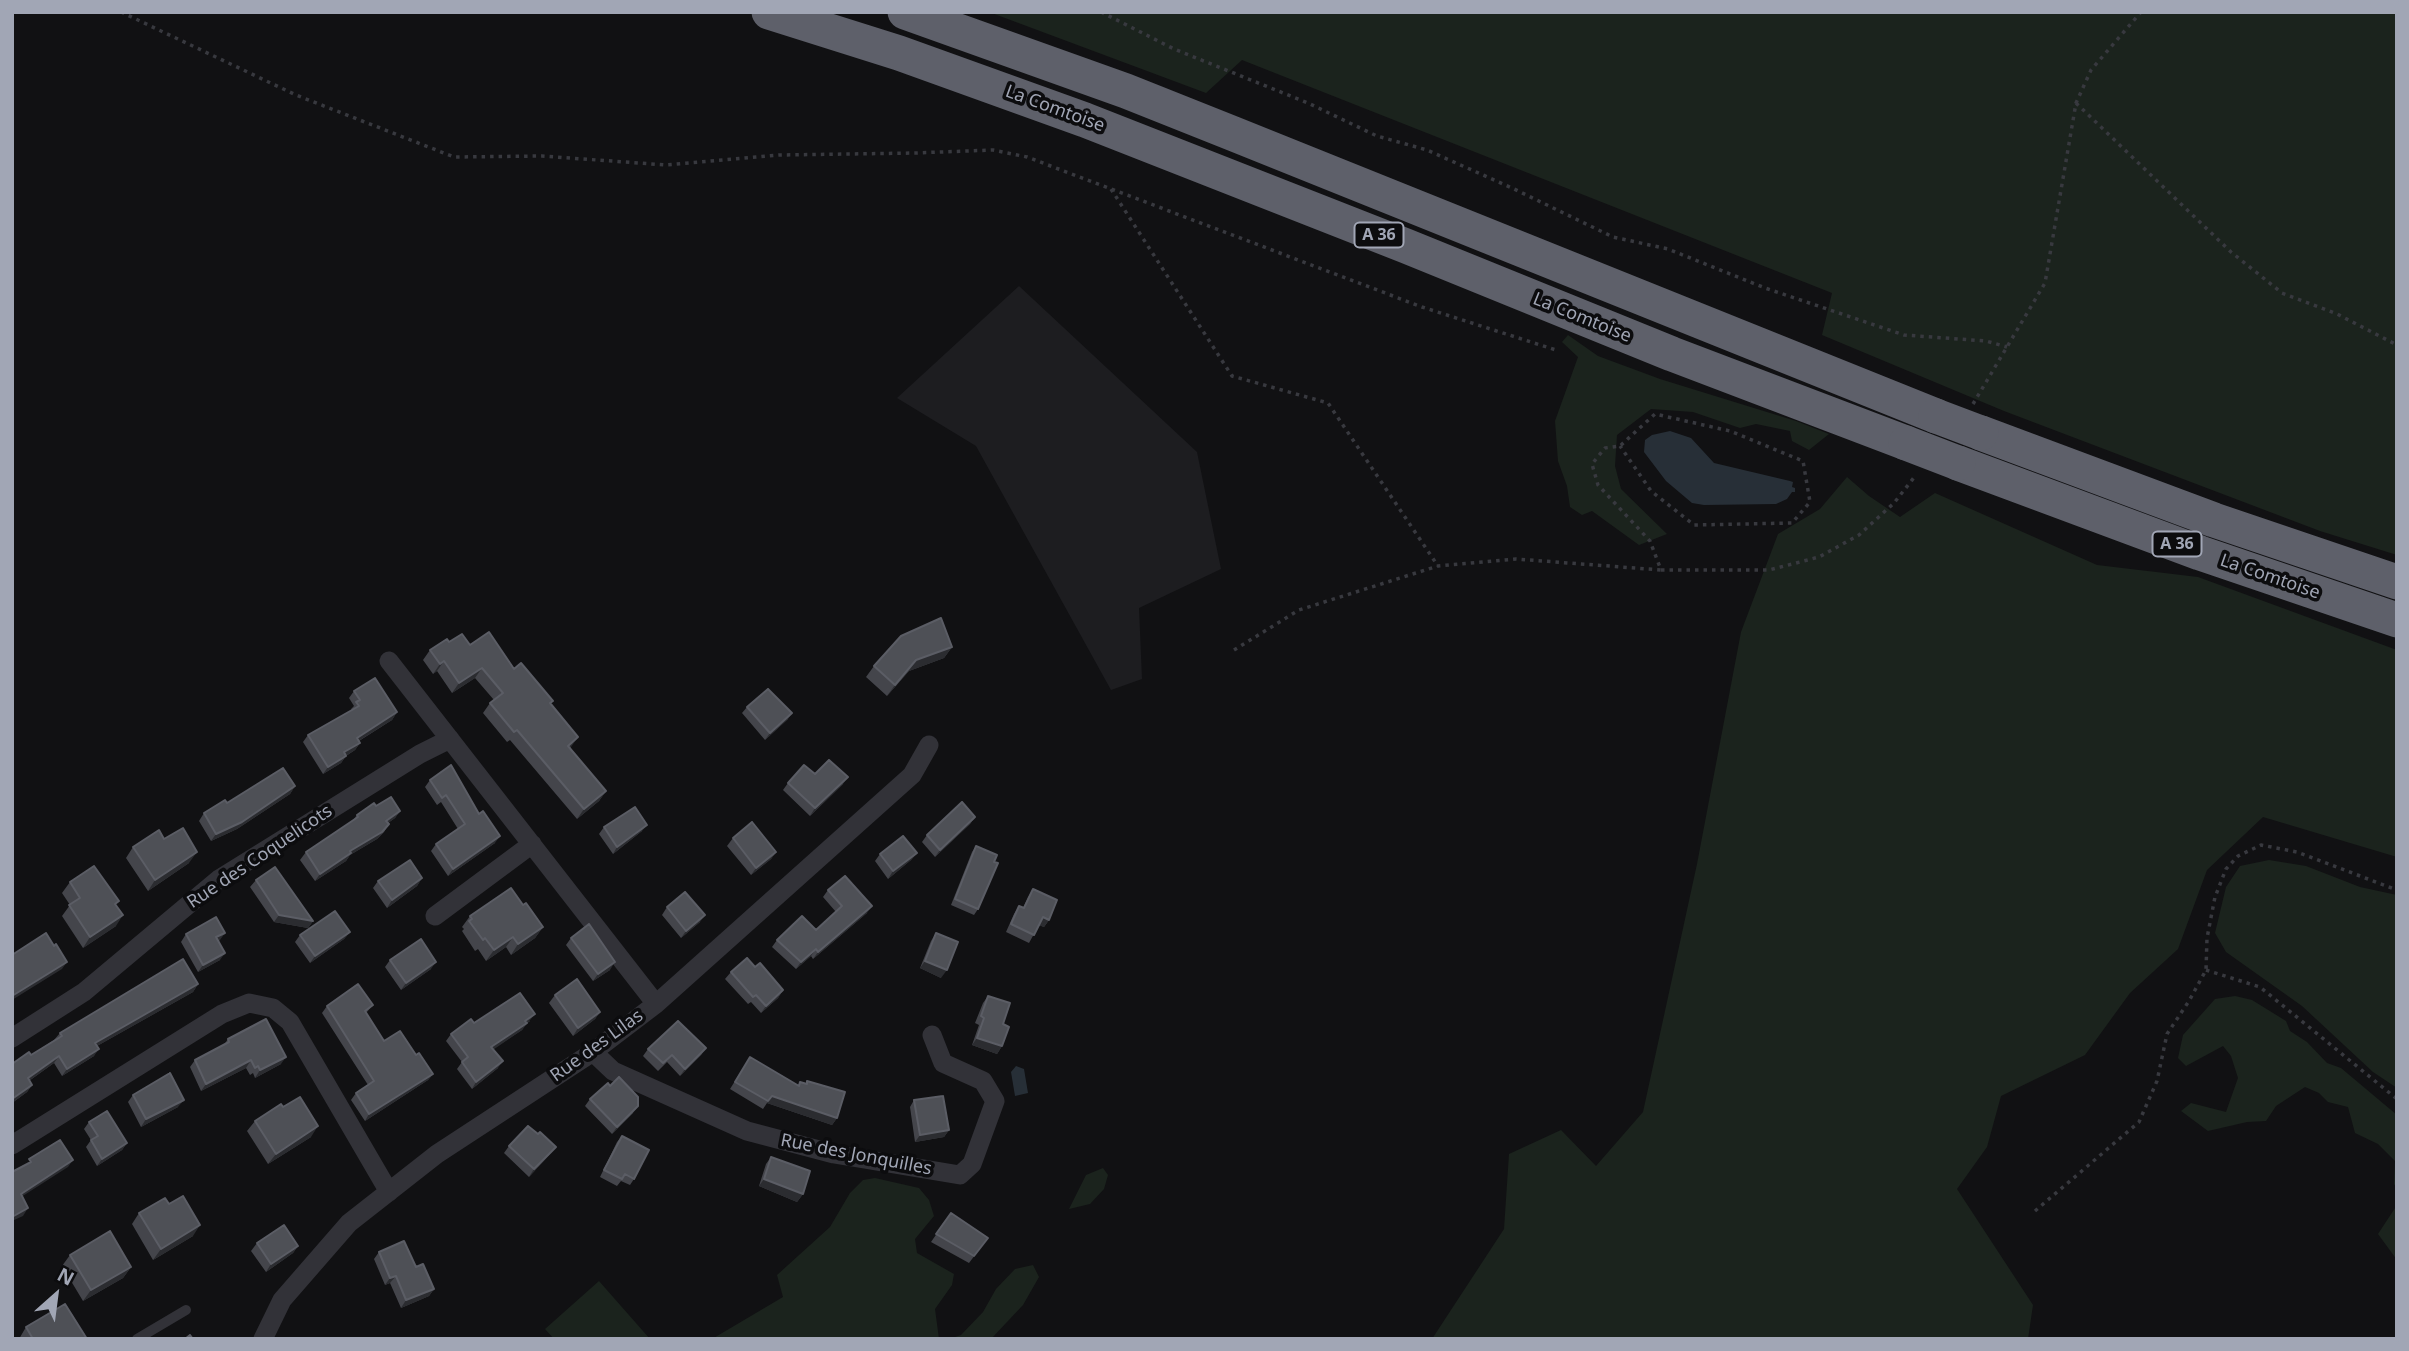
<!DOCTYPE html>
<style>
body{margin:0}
#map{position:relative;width:2409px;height:1351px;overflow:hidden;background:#111113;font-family:"Noto Sans",sans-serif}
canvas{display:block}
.frame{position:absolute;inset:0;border:14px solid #a1a6b5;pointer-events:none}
.north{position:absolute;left:21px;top:1260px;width:70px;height:70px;-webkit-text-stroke:5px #0c0c0e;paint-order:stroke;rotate:28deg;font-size:19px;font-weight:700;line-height:28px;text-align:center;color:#a1a6b5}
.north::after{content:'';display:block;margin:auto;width:24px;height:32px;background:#a1a6b5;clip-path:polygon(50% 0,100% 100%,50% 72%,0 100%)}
</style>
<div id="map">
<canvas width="2409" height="1351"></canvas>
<div class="frame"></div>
<div class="north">N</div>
</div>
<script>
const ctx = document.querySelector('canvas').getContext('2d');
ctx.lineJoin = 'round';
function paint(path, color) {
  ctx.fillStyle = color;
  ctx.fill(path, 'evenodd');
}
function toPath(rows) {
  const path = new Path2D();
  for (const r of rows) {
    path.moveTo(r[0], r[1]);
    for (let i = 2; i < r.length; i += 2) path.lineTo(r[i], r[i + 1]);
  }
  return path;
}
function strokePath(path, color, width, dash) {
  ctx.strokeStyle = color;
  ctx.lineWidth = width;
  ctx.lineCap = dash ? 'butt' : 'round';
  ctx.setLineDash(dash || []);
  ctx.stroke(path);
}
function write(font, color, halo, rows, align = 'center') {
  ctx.font = font + ' "Noto Sans",sans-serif';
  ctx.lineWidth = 7;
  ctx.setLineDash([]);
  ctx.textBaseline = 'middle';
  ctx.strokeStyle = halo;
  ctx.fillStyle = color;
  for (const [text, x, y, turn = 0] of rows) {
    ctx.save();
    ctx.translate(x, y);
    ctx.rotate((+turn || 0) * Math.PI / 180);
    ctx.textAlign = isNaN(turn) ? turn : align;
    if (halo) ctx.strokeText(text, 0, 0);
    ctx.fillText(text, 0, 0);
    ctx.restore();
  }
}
paint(toPath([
 [1019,286,1197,452,1221,569,1139,608,1142,679,1111,690,976,446,897,398]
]), '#1d1d20');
paint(toPath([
 [989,12,2397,12,2397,555,2320,531,2004,411,1822,335,1832,293,1242,60,1206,93],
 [1568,335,1598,356,1660,379,1796,421,1829,434,1809,450,1792,441,1790,431,1756,424,1740,428,1693,412,1651,409,1617,435,1615,466,1621,489,1667,534,1639,545,1592,511,1582,515,1570,507,1567,486,1558,461,1555,421,1578,357,1562,342],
 [1847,477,1869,496,1900,517,1935,493,2097,565,2198,577,2397,650,2397,857,2263,817,2207,870,2178,949,2130,993,2085,1055,2001,1096,1987,1147,1957,1189,2033,1305,2028,1339,1432,1339,1504,1229,1509,1154,1561,1130,1596,1166,1643,1112,1697,864,1741,632,1778,534,1820,509],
 [2269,860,2306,866,2360,887,2397,895,2397,1088,2373,1072,2302,1006,2226,952,2215,933,2226,887,2240,866],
 [2235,996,2252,1000,2286,1021,2290,1031,2307,1042,2327,1063,2341,1068,2397,1115,2397,1189,2394,1184,2395,1161,2378,1144,2355,1133,2348,1107,2328,1102,2319,1093,2305,1087,2276,1106,2266,1121,2247,1122,2208,1131,2181,1111,2191,1103,2226,1112,2238,1078,2231,1056,2223,1046,2186,1066,2178,1058,2183,1035,2215,999],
 [1103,1168,1108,1175,1104,1189,1090,1204,1069,1209,1086,1175],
 [875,1178,919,1188,929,1200,934,1216,915,1239,917,1253,954,1274,952,1285,935,1309,939,1339,712,1339,783,1297,777,1275,830,1227,850,1193,863,1180],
 [2397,1205,2397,1260,2378,1234],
 [1033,1265,1039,1277,1023,1305,991,1339,949,1339,961,1335,983,1312,996,1289,1015,1269],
 [599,1281,650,1339,554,1339,545,1329]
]), '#1b231d');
paint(toPath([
 [1670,431,1691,438,1714,463,1790,481,1793,482,1792,487,1795,488,1795,492,1792,492,1787,499,1776,504,1704,505,1692,503,1666,481,1644,452,1645,440,1652,435],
 [1016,1066,1024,1069,1028,1093,1015,1096,1011,1072]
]), '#272f37');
strokePath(toPath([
 [121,12,296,95,454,157,542,156,666,165,779,155,915,153,993,150,1027,157,1422,307,1559,351],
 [1101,12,1174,49,1308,103,1377,136,1427,150,1512,188,1613,237,1668,249,1765,288,1904,335,1986,341,2007,347],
 [2076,103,2231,252,2282,293,2337,314,2397,345],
 [1111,189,1232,376,1328,403,1438,566],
 [1973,404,2045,283,2076,103,2091,70,2141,12],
 [1661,570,1769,570,1819,557,1859,535,1894,503,1916,475],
 [1234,650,1299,610,1438,566,1516,559,1661,570,1650,541,1598,485,1592,464,1605,448,1620,446,1655,414,1730,431,1803,461,1810,502,1792,523,1694,525,1651,491,1620,446],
 [2206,970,2260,987,2397,1099],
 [2035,1211,2139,1122,2157,1081,2167,1034,2189,1001,2206,970,2207,938,2215,897,2226,869,2238,856,2261,845,2297,852,2397,890]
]), '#38393f', 3.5, [3.5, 5]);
strokePath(toPath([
 [137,1339,186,1310]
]), '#323238', 10);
strokePath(toPath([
 [389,661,656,1004],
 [435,916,532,844],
 [12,1038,84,992,219,879,420,754,450,739],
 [593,1052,613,1071,747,1131,834,1154,960,1175,972,1164,995,1101,983,1081,943,1063,932,1035],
 [12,1145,222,1014,249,1003,273,1008,290,1022,389,1192],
 [263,1339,282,1300,349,1223,437,1154,593,1052,656,1004,912,775,929,745]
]), '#323238', 19);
strokePath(toPath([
 [769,12,899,53,1085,120,1406,246,1672,354,1906,443],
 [905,12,1126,91,1234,134,1936,416],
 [1981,433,2214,520,2397,582],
 [1958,463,2200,553,2397,620]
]), '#5e606a', 35);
strokePath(toPath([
 [1936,416,1981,433],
 [1906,443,1958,463]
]), '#5e606a', 35);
paint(toPath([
 [449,642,470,645,514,669,553,701,551,704,571,747,570,748,606,791,599,801,577,819,510,740,507,742,483,713,490,703,494,700,475,678,452,693,437,671,433,674,423,660,430,650],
 [952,647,944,658,909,671,887,696,866,677,874,666],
 [354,691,397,712,392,720,359,741,360,743,355,750,346,756,341,763,323,774,303,742,308,735,352,710,351,709,354,706,349,698],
 [747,707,788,719,765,740,742,713],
 [815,774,843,784,810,816,783,790,788,783],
 [430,780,495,843,448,876,431,851,436,844,458,829,441,802,437,805,425,787],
 [295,786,290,794,237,829,211,841,199,821,204,813,227,803],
 [376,806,400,811,395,818,388,823,389,824,384,832,377,839,350,855,346,861,315,881,300,860,306,852,353,820,357,815],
 [975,817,970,824,935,857,922,842,927,835],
 [604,827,642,831,613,854,599,834],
 [733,838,776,852,771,859,751,875,727,846],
 [164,839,189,863,148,891,126,858,133,847],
 [976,846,978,909,974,915,951,905,972,852],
 [917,853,911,860,888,879,875,861,880,854],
 [422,878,417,886,387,908,373,888,378,881],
 [256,880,313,921,308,928,274,922,250,887],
 [70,882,116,926,83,948,62,916,70,905,62,893],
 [1033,889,1049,920,1044,927,1039,925,1029,943,1006,932,1014,914,1019,906,1023,908,1028,897],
 [828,890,867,913,813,959,811,956,796,969,772,947,777,940,816,930,836,912,823,897],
 [523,905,543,927,535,938,511,955,506,947,486,961,478,949,475,951,462,931,464,929,462,927,470,916],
 [667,907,700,922,681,938,662,915],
 [350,932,344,939,310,963,295,942,300,935],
 [936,933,941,978,920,968,931,941],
 [186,934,220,940,218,941,220,960,198,972,181,942],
 [571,938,610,970,593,981,566,945],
 [390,960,431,969,401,990,385,967],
 [731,972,783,990,778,998,761,1013,751,1002,748,1004,725,979],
 [198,984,193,992,97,1046,94,1056,62,1076,54,1063,29,1081,32,1085,27,1092,12,1103,12,1064,31,1055,54,1040,60,1033],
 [555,995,600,1012,595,1019,573,1036,549,1003],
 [988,996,1002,1046,997,1054,972,1045,979,1025,975,1023,983,1003],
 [373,1005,366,1013,384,1041,416,1055,433,1074,428,1080,365,1121,351,1100,356,1093,368,1085,322,1013,327,1006],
 [530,1021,526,1024,522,1030,493,1049,498,1068,472,1089,457,1069,462,1062,446,1041,451,1034,474,1023],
 [228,1039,281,1064,255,1078,253,1073,250,1075,246,1068,201,1091,190,1067,195,1060,223,1046],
 [706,1048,701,1055,680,1076,667,1062,658,1071,643,1056,648,1049],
 [750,1057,798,1085,800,1082,806,1084,807,1081,837,1118,832,1125,767,1103,763,1109,730,1089],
 [133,1095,178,1107,141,1127,128,1102],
 [590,1099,633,1113,612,1134,585,1106],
 [914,1100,949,1130,944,1137,915,1142,910,1107],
 [255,1121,311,1137,268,1164,247,1131],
 [89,1122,127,1143,122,1150,97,1166,86,1147,91,1140,84,1129],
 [538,1134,556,1147,550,1154,529,1177,504,1153,509,1146],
 [622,1136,634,1179,630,1185,621,1181,617,1186,600,1177,617,1142],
 [771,1157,803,1194,797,1202,759,1186,766,1164],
 [139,1213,193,1236,153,1260,132,1224],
 [951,1213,988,1238,969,1263,931,1242],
 [257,1243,298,1246,293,1253,266,1272,251,1251],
 [379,1252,416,1267,434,1289,429,1296,401,1308,390,1283,385,1285,374,1259],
 [70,1255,131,1267,123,1278,83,1301,62,1266],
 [26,1327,87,1339,19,1339]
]), '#44454b');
paint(toPath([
 [952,647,944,658,909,671,887,696,895,685,916,660],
 [444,661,437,671,433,674,440,664],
 [482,668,475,678,452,693,459,683],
 [397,712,392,720,352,745,357,738],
 [792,713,788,719,765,740,770,733],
 [578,737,571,747,561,756,568,746],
 [360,743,355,750,339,760,344,752],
 [346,756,341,763,323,774,328,767],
 [848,777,843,784,810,816,815,808],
 [295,786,290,794,237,829,211,841,216,834],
 [606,791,599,801,577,819,584,809],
 [400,811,395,818,381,828,386,821],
 [975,817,970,824,935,857,940,850],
 [389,824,377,839,350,855,346,861,315,881,320,874,350,851],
 [647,825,642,831,613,854,617,847],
 [500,836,495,843,448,876,453,869],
 [197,852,189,863,148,891,155,880],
 [776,852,771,859,751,875,756,868],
 [917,853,911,860,888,879,893,871],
 [422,878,417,886,387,908,392,900],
 [872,906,867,913,813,959,818,952],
 [123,915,116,926,83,948,90,937],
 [279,915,313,921,308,928,274,922],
 [705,915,700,922,681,938,686,931],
 [1043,917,1049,920,1044,927,1038,925],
 [543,927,535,938,511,955,518,944],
 [350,932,344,939,310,963,315,956],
 [225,933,220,940,211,945,216,937],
 [513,937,506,947,486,961,494,950],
 [816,949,811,956,796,969,801,962],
 [225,953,220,960,198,972,203,965],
 [925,961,947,970,941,978,920,968],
 [67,962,62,969,12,1000,12,996],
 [436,962,431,969,401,990,406,983],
 [615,962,610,970,593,981,598,974],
 [198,984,193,992,90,1050,95,1043],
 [783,990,778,998,761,1013,766,1006],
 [600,1012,595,1019,573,1036,578,1028],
 [535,1014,522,1030,487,1054,491,1047],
 [977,1038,1002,1046,997,1054,972,1045],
 [706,1048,701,1055,680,1076,685,1069],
 [99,1049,94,1056,62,1076,67,1069],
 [59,1056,54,1063,23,1085,28,1078],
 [286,1057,281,1064,255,1078,260,1070],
 [251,1060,246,1068,201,1091,206,1084],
 [503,1061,498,1068,472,1089,476,1082],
 [433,1074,428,1080,365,1121,369,1114],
 [32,1085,27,1092,12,1103,12,1099],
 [772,1096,837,1118,832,1125,767,1103],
 [184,1100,178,1107,141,1127,146,1119],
 [638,1106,633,1113,612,1134,617,1127],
 [318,1126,311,1137,268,1164,276,1154],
 [949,1130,944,1137,915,1142,920,1135],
 [127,1143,122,1150,97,1166,102,1159],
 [556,1147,550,1154,529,1177,534,1169],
 [73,1160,68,1167,15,1201,21,1194],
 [764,1179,803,1194,797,1202,759,1186],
 [28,1208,23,1216,12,1221,12,1217],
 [200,1225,193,1236,153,1260,161,1249],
 [298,1246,293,1253,266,1272,271,1264],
 [131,1267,123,1278,83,1301,91,1290],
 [396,1276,390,1283,385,1285,390,1278],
 [434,1289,429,1296,401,1308,406,1300]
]), '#2b2c30');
const building = toPath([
 [941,618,952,647,916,660,895,685,874,666,901,636,941,618],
 [489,632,514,669,521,663,553,701,550,703,578,737,568,746,606,791,584,809,517,730,514,732,490,703,503,693,482,668,459,683,444,661,440,664,430,650,447,639,449,642,462,634,470,645,489,632],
 [375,678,397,712,357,738,360,743,344,752,346,756,328,767,308,735,359,706,356,702,360,700,354,691,375,678],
 [768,689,792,713,770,733,747,707,768,689],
 [829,760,848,777,815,808,788,783,804,765,815,774,829,760],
 [451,765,479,814,483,811,500,836,453,869,436,844,465,824,446,795,442,798,430,780,451,765],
 [283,768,295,786,242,822,216,834,204,813,225,800,227,803,283,768],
 [391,797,400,811,386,821,389,824,382,832,350,851,351,853,320,874,306,852,358,817,357,815,374,803,376,806,391,797],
 [962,802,975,817,940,850,927,835,962,802],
 [635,807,647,825,617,847,604,827,635,807],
 [752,822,776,852,756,868,733,838,752,822],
 [183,828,197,852,155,880,133,847,159,830,164,839,183,828],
 [903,836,917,853,893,871,880,854,903,836],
 [976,846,997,855,994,862,998,863,978,909,955,899,976,846],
 [410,860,422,878,392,900,378,881,410,860],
 [94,866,119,901,115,904,123,915,90,937,69,905,80,898,70,882,94,866],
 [275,867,313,921,279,915,256,880,275,867],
 [845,876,872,906,818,952,816,949,801,962,777,940,802,916,816,930,842,906,828,890,845,876],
 [511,888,523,905,526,903,543,927,518,944,513,937,494,950,485,938,483,940,469,921,472,919,470,916,511,888],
 [1033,889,1057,900,1049,920,1043,917,1034,935,1011,924,1019,906,1024,908,1033,889],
 [685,892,705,915,686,931,667,907,685,892],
 [335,911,350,932,315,956,300,935,335,911],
 [216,917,225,933,216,937,225,953,203,965,186,934,216,917],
 [589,924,615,962,598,974,571,938,589,924],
 [46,933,54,946,56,944,67,962,12,996,12,955,46,933],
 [936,933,958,942,947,970,925,961,936,933],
 [421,939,436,962,406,983,390,960,421,939],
 [747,958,755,967,760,963,783,990,766,1006,756,995,753,997,731,972,747,958],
 [183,959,198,984,95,1043,99,1049,67,1069,59,1056,28,1078,32,1085,12,1099,12,1064,29,1052,31,1055,62,1036,60,1033,183,959],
 [577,979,600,1012,578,1028,555,995,577,979],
 [358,984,373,1005,365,1011,384,1041,400,1031,416,1055,419,1053,433,1074,369,1114,356,1093,374,1081,327,1006,358,984],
 [520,993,535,1014,525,1021,527,1023,491,1047,503,1061,476,1082,462,1062,468,1057,451,1034,471,1019,474,1023,520,993],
 [988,996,1010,1003,1003,1024,1009,1027,1002,1046,977,1038,984,1018,981,1016,988,996],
 [266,1019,286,1057,260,1070,258,1066,255,1068,251,1060,206,1084,195,1060,229,1042,228,1039,266,1019],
 [678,1021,706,1048,685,1069,672,1055,663,1063,648,1049,678,1021],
 [750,1057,799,1086,800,1082,807,1084,807,1081,845,1092,837,1118,772,1096,768,1101,735,1082,750,1057],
 [170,1073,184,1100,146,1119,133,1095,170,1073],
 [619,1077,638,1097,638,1106,617,1127,590,1099,608,1083,610,1086,619,1077],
 [943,1096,949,1130,920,1135,914,1100,943,1096],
 [300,1097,318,1126,276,1154,255,1121,281,1104,283,1107,300,1097],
 [107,1111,127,1143,102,1159,91,1140,98,1136,89,1122,107,1111],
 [528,1126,538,1134,540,1132,556,1147,534,1169,509,1146,528,1126],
 [622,1136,649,1150,634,1179,625,1174,622,1179,604,1170,622,1136],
 [60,1140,73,1160,21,1194,28,1208,12,1217,12,1172,31,1162,29,1159,60,1140],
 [771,1157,810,1171,803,1194,764,1179,771,1157],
 [183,1196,200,1225,161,1249,139,1213,165,1198,169,1204,183,1196],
 [951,1213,988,1238,974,1256,936,1234,951,1213],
 [284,1225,298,1246,271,1264,257,1243,284,1225],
 [110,1231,131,1267,91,1290,70,1255,110,1231],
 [404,1241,416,1267,423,1264,434,1289,406,1300,396,1276,390,1278,379,1252,404,1241],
 [65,1304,87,1339,33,1339,26,1327,65,1304],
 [190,1335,193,1339,185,1339,190,1335]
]);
paint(building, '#4e5056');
strokePath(building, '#5b5d65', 2);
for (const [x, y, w] of [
 [1379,235,49],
 [2177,544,49]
]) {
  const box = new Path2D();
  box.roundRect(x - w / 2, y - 12.5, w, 25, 5);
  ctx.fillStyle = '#0c0c0e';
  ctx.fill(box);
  strokePath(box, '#a1a6b5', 2);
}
write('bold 16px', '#a1a6b5', null, [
 ["A 36",1379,235],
 ["A 36",2177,544]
]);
write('18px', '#a1a6b5', '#0c0c0e', [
 ["La Comtoise",1055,109,20],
 ["La Comtoise",1582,318,22],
 ["La Comtoise",2270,577,19],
 ["Rue des Coquelicots",260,857,-34],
 ["Rue des Lilas",597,1046,-36],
 ["Rue des Jonquilles",856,1155,11]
]);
</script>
